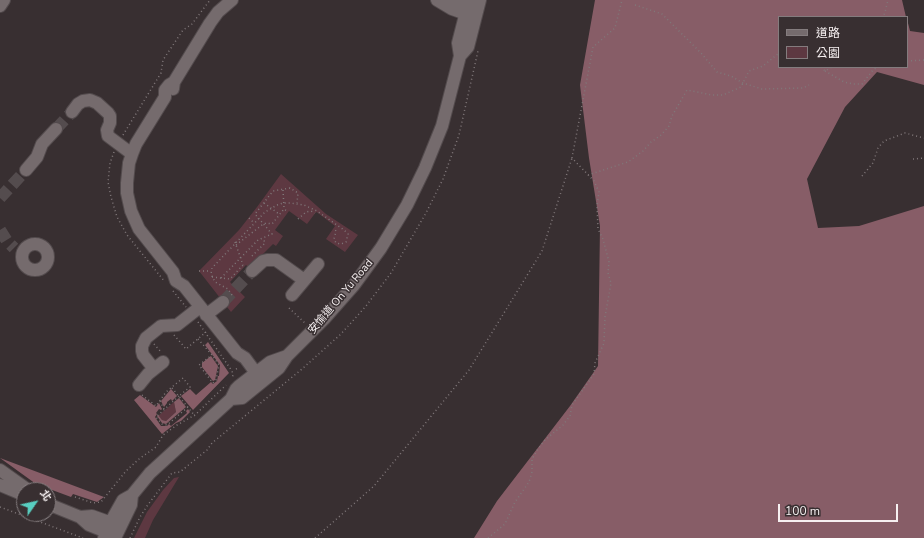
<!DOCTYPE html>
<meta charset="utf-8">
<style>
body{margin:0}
#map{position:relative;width:924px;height:538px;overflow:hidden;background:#382f31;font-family:"Nunito Sans","Noto Sans TC",sans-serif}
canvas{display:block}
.legend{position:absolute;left:778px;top:16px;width:130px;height:52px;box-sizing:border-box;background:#382f31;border:1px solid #847c7e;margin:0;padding:5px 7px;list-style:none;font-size:12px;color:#f6f0f1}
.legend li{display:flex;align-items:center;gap:8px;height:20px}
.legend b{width:20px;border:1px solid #847c7e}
.north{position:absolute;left:16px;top:482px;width:40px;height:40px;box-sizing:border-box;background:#382f31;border:1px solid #847c7e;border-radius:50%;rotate:56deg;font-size:11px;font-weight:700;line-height:16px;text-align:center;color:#f6f0f1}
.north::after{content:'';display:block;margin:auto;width:14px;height:18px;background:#58cec0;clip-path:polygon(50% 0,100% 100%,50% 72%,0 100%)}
.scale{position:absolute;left:778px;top:504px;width:120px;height:18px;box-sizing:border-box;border:2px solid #f6f0f1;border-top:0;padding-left:5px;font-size:12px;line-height:14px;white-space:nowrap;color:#f6f0f1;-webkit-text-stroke:3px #382f31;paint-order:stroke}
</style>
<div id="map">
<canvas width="924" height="538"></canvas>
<ul class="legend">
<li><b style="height:5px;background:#756b6d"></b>道路</li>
<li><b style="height:11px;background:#5d3841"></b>公園</li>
</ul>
<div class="north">北</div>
<div class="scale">100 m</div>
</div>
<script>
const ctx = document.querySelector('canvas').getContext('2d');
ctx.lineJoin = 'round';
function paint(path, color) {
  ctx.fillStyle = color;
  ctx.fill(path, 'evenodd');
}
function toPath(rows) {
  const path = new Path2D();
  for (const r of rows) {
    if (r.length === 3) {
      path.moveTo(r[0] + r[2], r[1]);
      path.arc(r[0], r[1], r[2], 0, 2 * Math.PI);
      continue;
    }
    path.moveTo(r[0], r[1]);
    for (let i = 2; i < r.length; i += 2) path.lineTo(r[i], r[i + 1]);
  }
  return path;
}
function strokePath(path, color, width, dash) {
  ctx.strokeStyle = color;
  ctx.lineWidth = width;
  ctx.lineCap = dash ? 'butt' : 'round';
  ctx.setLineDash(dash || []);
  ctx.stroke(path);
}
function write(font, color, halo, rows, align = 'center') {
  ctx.font = font + ' "Nunito Sans","Noto Sans TC",sans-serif';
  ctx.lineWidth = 3;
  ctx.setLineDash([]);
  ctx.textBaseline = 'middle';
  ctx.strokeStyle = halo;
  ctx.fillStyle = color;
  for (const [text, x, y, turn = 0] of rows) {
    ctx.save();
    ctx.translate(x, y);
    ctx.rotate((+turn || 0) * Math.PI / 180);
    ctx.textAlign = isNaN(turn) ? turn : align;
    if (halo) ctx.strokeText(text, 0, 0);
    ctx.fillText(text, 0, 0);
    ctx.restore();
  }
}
paint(toPath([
 [281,174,326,214,358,235,345,252,326,239,335,226,318,213,316,212,307,224,289,211,275,230,283,236,276,246,273,244,249,268,246,265,230,282,245,297,231,312,199,271,239,230,257,207],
 [174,402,176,412,166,421,162,420,158,416],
 [179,477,153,520,145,538,134,538,147,512,163,490,174,478]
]), '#5d3841');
paint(toPath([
 [595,0,902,0,906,17,779,17,779,67,907,67,907,19,910,31,924,33,924,85,877,72,845,107,807,179,818,228,859,226,924,206,924,538,474,538,497,501,570,406,598,366,600,226,589,158,580,85],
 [208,342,229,373,193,410,181,396,190,389,196,395,211,382,213,384,217,381,218,376,219,376,220,365,205,345],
 [211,356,218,366,215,380,213,381,202,367,202,363],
 [171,389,177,396,172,401,171,399,167,402,167,403,164,407,161,401],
 [140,395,156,407,159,403,162,409,161,410,159,409,156,413,157,414,155,417,161,426,167,426,169,424,171,426,187,413,186,411,188,409,190,412,181,421,176,423,162,434,134,400],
 [179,398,186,407,166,424,162,423,157,416,158,415,162,420,166,421,176,412,174,402],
 [0,458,104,497,97,502,73,494,71,497,36,484]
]), '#875d67');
strokePath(toPath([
 [56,129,72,112],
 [0,198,26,170],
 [0,230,7,241,14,248],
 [223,302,252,271]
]), '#544c4e', 12, [12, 6]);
const minor = toPath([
 [437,0,452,9,472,16],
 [452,0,475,8],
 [0,6,4,0],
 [460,56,468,47,480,0],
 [174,82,169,85,165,90,165,97,136,144,132,154,129,163,127,183,127,193,131,211,139,229,173,272,176,281,184,286,237,353,245,358,262,381],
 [173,89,174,82,210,23,218,12,232,0],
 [72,112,78,104,83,101,90,100,97,103,108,113,110,116,110,123,107,130,108,136,132,154],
 [26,170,37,157,42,144,56,129],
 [35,257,13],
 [252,271,263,261,267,260,276,260,304,280],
 [292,295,318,264],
 [206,315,223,302],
 [154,369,143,355,142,351,142,346,146,338,161,326,177,325,200,307],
 [139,385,148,374,163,362],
 [231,399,242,398,279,368,287,356,324,319,354,285,381,248,407,205,425,168,442,126,460,56,458,43,469,0],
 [0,470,28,490],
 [0,485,24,495],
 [48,504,80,517,92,516,120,526],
 [80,517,89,525,114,535],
 [104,538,114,516,123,500,132,495,150,473,231,399,236,389,239,386,270,362,287,356],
 [115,538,131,505,132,495]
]);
strokePath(minor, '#534b4d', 14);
strokePath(toPath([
 [635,5,662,14,701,53,717,72,731,76,743,83,762,89,803,88,809,85],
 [881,17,884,15,885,12,888,0],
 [907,61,924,60],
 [821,67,825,71,832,67],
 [825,71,844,82,853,84,862,84,873,70,878,67],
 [123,135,161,73,163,60,183,30,192,24,210,0],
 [114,152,110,163,108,182,111,197,117,217,127,235,165,282],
 [913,159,924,158],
 [588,175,628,162,643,151,651,142,661,135,669,126,672,116,687,90,712,95,723,95,741,87,749,71,763,66,779,53],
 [862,176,873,163,878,148,884,141,905,133,924,138],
 [283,190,284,208],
 [264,203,279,214],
 [249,218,253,222],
 [298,219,306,212,311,211,315,213],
 [235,242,243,265],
 [236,245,262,225,266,223,272,224,284,209,288,212],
 [252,256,265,243,263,238],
 [199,271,211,271],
 [212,277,230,279,244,264],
 [221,278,258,240,272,234,255,214,273,191,290,188,298,193,297,203],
 [173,291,186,307],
 [232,295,228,289,215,282,211,274,212,268,265,212,277,205,283,203,290,203,304,205,317,211,344,230,348,234,346,242,341,244,336,243,334,239,336,231,334,228],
 [289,308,305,323],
 [198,322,232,371,233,375,232,379],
 [174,335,186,349,206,332],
 [198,339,212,355,219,365,216,380,213,383,199,365,212,355],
 [154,344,161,352],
 [236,369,238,368],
 [172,388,195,416],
 [142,395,156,406,166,392,183,378,190,387,179,396],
 [179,396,156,417,162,424,167,425,188,407],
 [160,401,164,409],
 [75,497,93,503,101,502,126,471,139,459,156,447,163,435,177,425,195,415,226,385],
 [0,507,83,538],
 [130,538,140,517,147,506,172,473,180,472,207,450,212,443,302,369,341,334,366,306,391,273,426,213,443,179,459,135,478,51],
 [315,538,374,486,469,370,542,251,572,158],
 [488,538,505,524,515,502,529,482,532,472,532,459,538,449,545,440,563,425,570,416,572,405,594,374,595,363,604,343,605,317,611,283,608,273,609,262,603,239,598,229,597,206,599,192,594,181,572,158,593,47,615,28,622,0]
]), '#80787a', 1.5, [1, 3]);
strokePath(minor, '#756b6d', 12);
write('11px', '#f6f0f1', '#382f31', [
 ["安愉道 On Yu Road",341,297,-50]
]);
</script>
